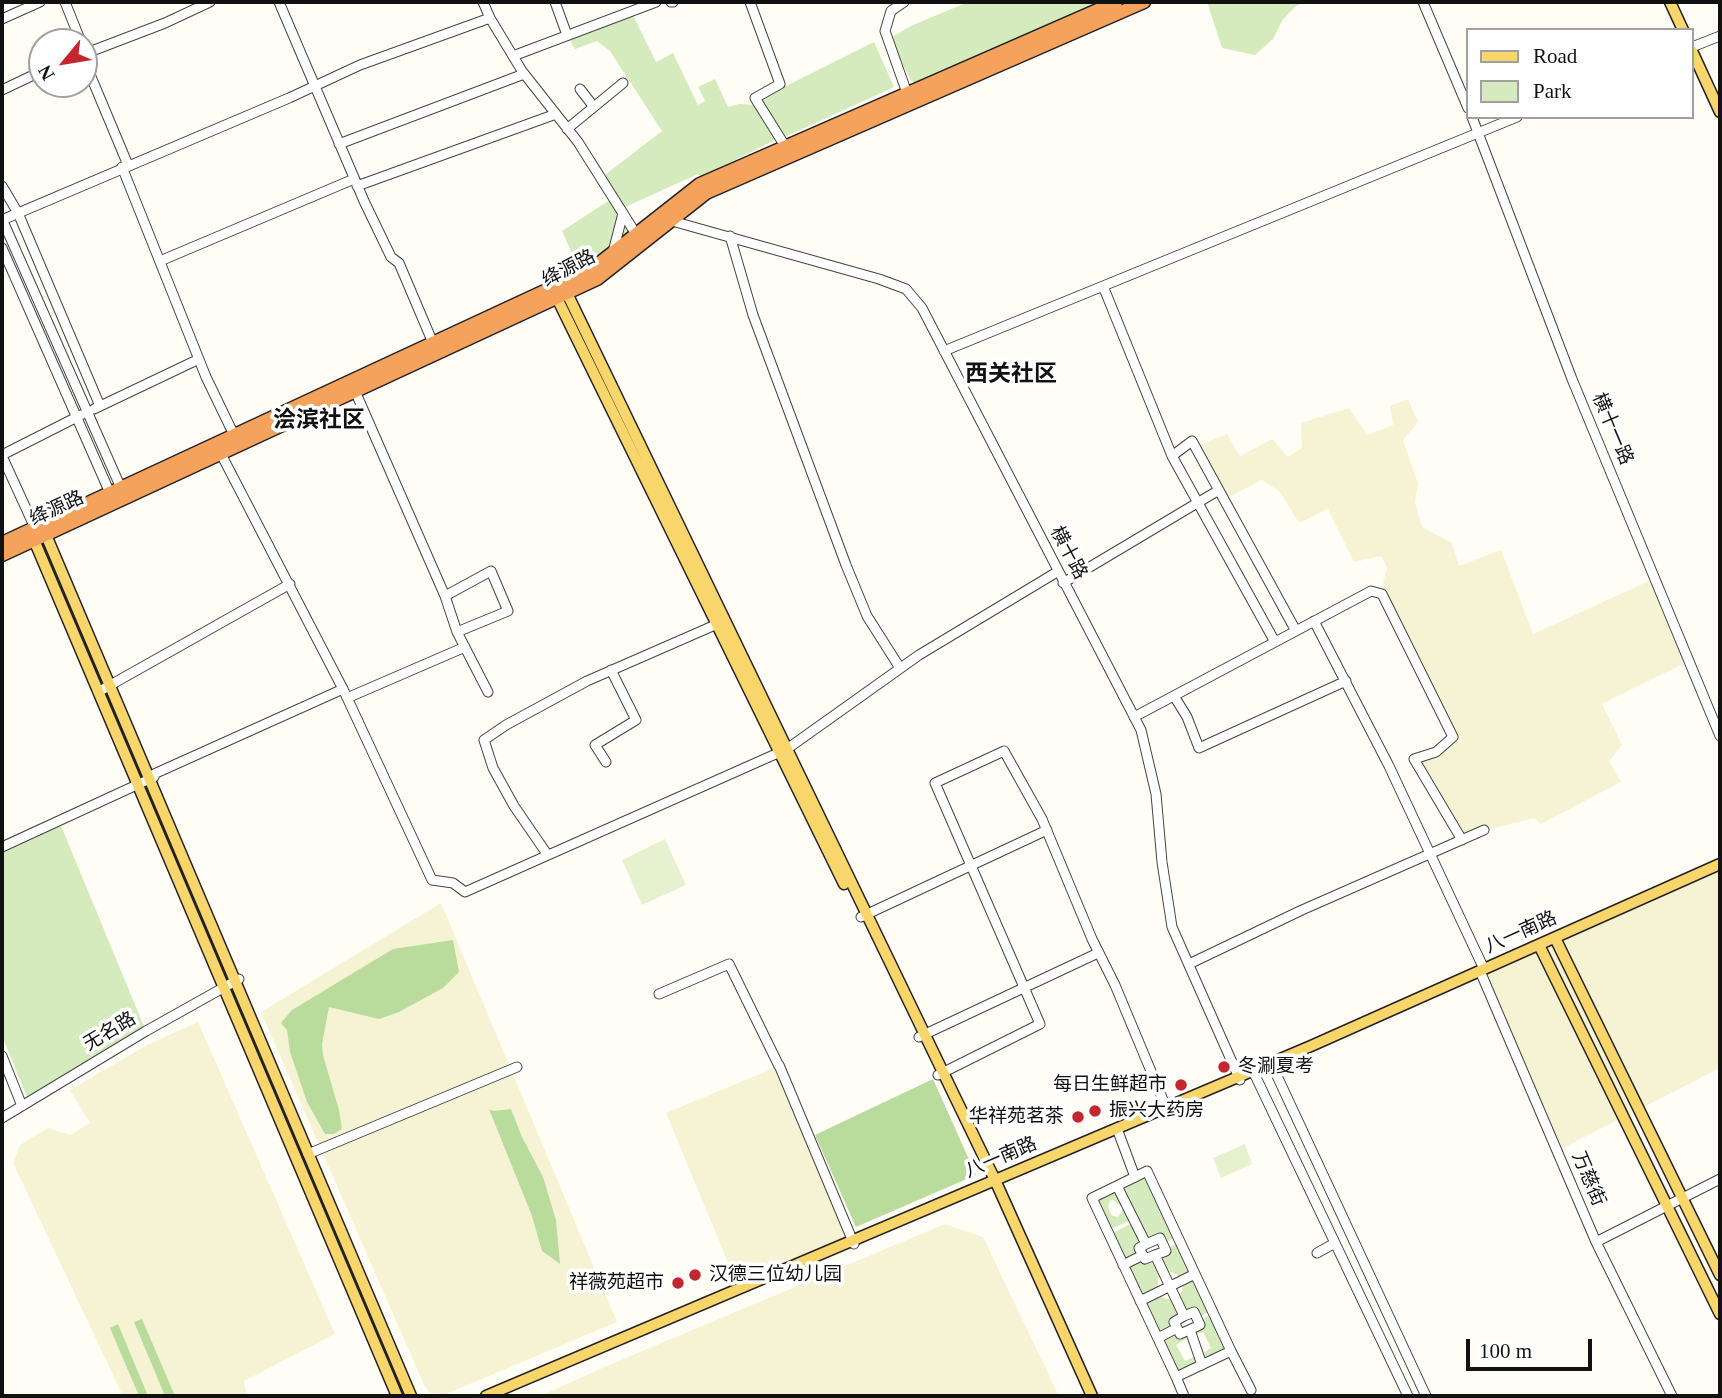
<!DOCTYPE html>
<meta charset="utf-8">
<style>
body{margin:0}
#map{position:relative;width:1722px;height:1398px;overflow:hidden;background:#fffdf5;font-family:"Times New Roman",serif}
canvas{display:block}
.frame{position:absolute;inset:0;border:4px solid #111;pointer-events:none}
.legend{position:absolute;left:1466px;top:28px;width:228px;height:91px;box-sizing:border-box;background:#fff;border:2px solid #a0a0a0;margin:0;padding:9px 12px;list-style:none;font-size:21px;color:#111}
.legend li{display:flex;align-items:center;gap:14px;height:35px}
.legend b{width:35px;border:2px solid #a0a0a0}
.north{position:absolute;left:28px;top:28px;width:70px;height:70px;box-sizing:border-box;background:#fff;border:2px solid #a0a0a0;border-radius:50%;rotate:240deg;font-size:19px;font-weight:700;line-height:28px;text-align:center;color:#111}
.north::after{content:'';display:block;margin:auto;width:24px;height:32px;background:#c4262e;clip-path:polygon(50% 0,100% 100%,50% 72%,0 100%)}
.scale{position:absolute;left:1466px;top:1339px;width:126px;height:32px;box-sizing:border-box;border:4px solid #111;border-top:0;padding-left:9px;font-size:21px;line-height:24px;white-space:nowrap;color:#111;-webkit-text-stroke:5px #fff;paint-order:stroke}
</style>
<div id="map">
<canvas width="1722" height="1398"></canvas>
<div class="frame"></div>
<ul class="legend">
<li><b style="height:9px;background:#f9d66b"></b>Road</li>
<li><b style="height:19px;background:#d5ebbd"></b>Park</li>
</ul>
<div class="north">N</div>
<div class="scale">100 m</div>
</div>
<script>
const ctx = document.querySelector('canvas').getContext('2d');
ctx.lineJoin = 'round';
function paint(path, color) {
  ctx.fillStyle = color;
  ctx.fill(path, 'evenodd');
}
function toPath(rows) {
  const path = new Path2D();
  for (const r of rows) {
    path.moveTo(r[0], r[1]);
    for (let i = 2; i < r.length; i += 2) path.lineTo(r[i], r[i + 1]);
  }
  return path;
}
function strokePath(path, color, width, dash) {
  ctx.strokeStyle = color;
  ctx.lineWidth = width;
  ctx.lineCap = dash ? 'butt' : 'round';
  ctx.setLineDash(dash || []);
  ctx.stroke(path);
}
function write(font, color, halo, rows, align = 'center') {
  ctx.font = font + ' "Times New Roman","Noto Sans SC",serif';
  ctx.lineWidth = 7;
  ctx.setLineDash([]);
  ctx.textBaseline = 'middle';
  ctx.strokeStyle = halo;
  ctx.fillStyle = color;
  for (const [text, x, y, turn = 0] of rows) {
    ctx.save();
    ctx.translate(x, y);
    ctx.rotate((+turn || 0) * Math.PI / 180);
    ctx.textAlign = isNaN(turn) ? turn : align;
    if (halo) ctx.strokeText(text, 0, 0);
    ctx.fillText(text, 0, 0);
    ctx.restore();
  }
}
paint(toPath([
 [1408,399,1418,422,1403,440,1418,483,1415,502,1422,527,1452,543,1459,566,1501,550,1533,634,1651,580,1689,661,1602,704,1622,745,1609,761,1621,782,1541,824,1534,818,1459,837,1414,759,1436,752,1453,737,1382,588,1387,567,1381,556,1354,562,1328,509,1299,523,1279,491,1262,480,1223,500,1195,447,1227,434,1240,456,1272,439,1288,457,1302,448,1301,423,1349,408,1367,435,1393,425,1390,406],
 [1720,864,1720,1068,1557,1151,1484,969],
 [441,903,617,1322,446,1394,430,1393,425,1387,261,1012],
 [198,1022,335,1334,244,1381,247,1396,123,1396,13,1163,20,1145,48,1128,70,1135,90,1123,70,1090,147,1045],
 [779,1066,853,1241,739,1289,666,1113],
 [945,1224,983,1237,1059,1396,540,1396,609,1365]
]), '#f6f3d4');
paint(toPath([
 [968,2,1107,2,917,83,911,81,890,38,913,25],
 [1207,2,1303,2,1295,7,1283,19,1273,39,1255,55,1222,48],
 [631,11,656,62,673,53,698,105,705,101,698,87,715,79,728,107,739,104,756,105,775,140,701,177,698,174,621,209,636,234,581,274,562,231,613,198,601,178,662,131,610,51,597,41,575,49,567,35],
 [874,42,894,87,785,137,777,128,760,99],
 [59,821,146,1031,29,1102,2,1036,2,847],
 [1147,1177,1175,1238,1165,1242,1148,1241,1121,1190],
 [1117,1190,1124,1204,1121,1206,1113,1200,1110,1201,1108,1206,1110,1213,1113,1216,1118,1217,1125,1206,1132,1220,1110,1229,1095,1202],
 [1132,1223,1142,1244,1140,1254,1124,1261,1111,1234],
 [1177,1242,1191,1274,1181,1277,1172,1272,1166,1272,1158,1257],
 [1141,1258,1153,1258,1162,1274,1158,1278,1158,1290,1141,1298,1126,1265],
 [1193,1278,1210,1311,1199,1317,1185,1314,1177,1297,1182,1291,1183,1285],
 [1158,1294,1167,1299,1174,1298,1182,1315,1175,1327,1158,1336,1142,1301],
 [1209,1316,1226,1349,1203,1360,1201,1354,1211,1348,1203,1332,1195,1335,1192,1330,1200,1320],
 [1176,1330,1189,1331,1191,1336,1176,1345,1185,1361,1196,1356,1198,1362,1177,1372,1160,1339]
]), '#d5ebbd');
paint(toPath([
 [453,940,459,972,443,988,399,1012,379,1019,329,1007,322,1044,323,1055,339,1110,342,1129,334,1134,325,1134,307,1102,290,1052,287,1030,281,1023,292,1010,393,949],
 [933,1079,976,1175,856,1227,815,1135],
 [511,1109,522,1137,543,1177,556,1220,560,1264,542,1251,532,1216,489,1109,493,1111],
 [142,1319,175,1396,165,1396,134,1322],
 [118,1324,148,1396,139,1396,110,1328]
]), '#b9dc9c');
paint(toPath([
 [665,839,686,885,642,905,622,860],
 [1245,1144,1252,1164,1221,1178,1213,1158]
]), '#e6f2cf');
const minor = toPath([
 [65,2,81,42],
 [279,2,364,201,391,257,399,263,433,343],
 [483,2,490,18,522,71,578,142,636,234],
 [555,2,567,35],
 [671,2,673,2],
 [750,2,780,84,755,98,785,146],
 [904,2,891,11,885,31,907,93],
 [1423,2,1468,108],
 [2,19,40,2],
 [1692,47,1720,36],
 [84,54,165,23,210,2],
 [513,56,656,2],
 [84,60,128,165],
 [580,89,594,107],
 [2,90,42,71],
 [1472,117,1572,379,1720,736],
 [567,129,623,83],
 [339,144,524,74],
 [122,167,206,377,234,435],
 [2,186,18,213,100,406],
 [357,186,556,114],
 [2,219,121,488],
 [2,220,289,98,360,65,490,18],
 [672,221,879,279,906,289,922,308,1141,730,1156,794,1162,862,1172,927,1240,1080],
 [730,236,753,315,846,565,867,616,900,668],
 [2,248,110,493],
 [613,252,623,213],
 [160,261,354,179],
 [1103,286,1172,456,1192,441,1296,631],
 [944,351,1517,117],
 [355,391,445,596,491,571,508,611,457,632,488,692],
 [94,409,199,359],
 [221,454,343,689,432,880,453,883,465,892,787,749,919,655,1057,572],
 [2,455,81,415],
 [2,456,35,528],
 [1172,456,1275,642],
 [1063,583,1219,490],
 [445,596,457,632],
 [1314,621,1389,766,1484,969],
 [98,692,290,584],
 [1174,696,1187,717,1199,748,1346,681],
 [347,698,465,647],
 [1134,717,1371,591,1382,594,1453,737,1436,752,1414,759,1462,840],
 [606,762,595,745,636,720,611,670],
 [154,774,343,689],
 [2,847,154,777],
 [547,854,514,806,493,768,484,740,506,725,587,681,722,622],
 [861,917,1047,830],
 [1189,964,1302,910,1484,830],
 [1480,971,1596,1242,1672,1396],
 [659,994,729,964,779,1066],
 [919,1037,1098,953],
 [2,1056,22,1106],
 [1271,1063,1426,1396],
 [779,1065,854,1244],
 [1253,1071,1408,1396],
 [938,1075,1040,1024,935,783,1004,751,1042,819,1092,939,1115,985,1168,1112],
 [2,1118,146,1031,239,979],
 [1117,1128,1119,1134,1135,1177,1092,1198,1176,1377,1231,1351,1147,1171,1133,1178],
 [308,1154,517,1067],
 [1117,1186,1146,1244,1139,1248,1145,1259,1155,1255,1184,1316,1174,1322,1180,1334,1200,1325,1194,1312,1184,1316],
 [1596,1242,1720,1179],
 [1146,1244,1160,1238,1166,1251,1155,1255],
 [1317,1253,1335,1243],
 [1123,1265,1143,1255],
 [1140,1301,1195,1274],
 [1190,1330,1202,1365],
 [1158,1338,1177,1328],
 [1231,1351,1251,1390],
 [1176,1377,1184,1396]
]);
const major = toPath([
 [1670,2,1683,30],
 [1692,51,1720,112],
 [564,287,995,1180,1092,1396],
 [554,292,844,884],
 [46,535,411,1396],
 [34,540,397,1396],
 [1555,938,1720,1275],
 [1539,945,1720,1314],
 [486,1396,1311,1046,1720,864]
]);
const highway = toPath([
 [2,543,592,269,700,184,1116,2],
 [2,555,597,279,706,193,1144,2]
]);
strokePath(minor, '#444', 11);
strokePath(major, '#222', 13);
strokePath(highway, '#222', 15);
strokePath(minor, '#fff', 9);
strokePath(major, '#f9d66b', 10);
strokePath(highway, '#f5a25d', 12);
for (const [x, y, r, color] of [
 [1224,1067,7,"#c4262e"],
 [1181,1085,7,"#c4262e"],
 [1095,1111,7,"#c4262e"],
 [1078,1117,7,"#c4262e"],
 [695,1275,7,"#c4262e"],
 [678,1283,7,"#c4262e"]
]) {
  const dot = new Path2D();
  dot.arc(x, y, r, 0, 2 * Math.PI);
  ctx.fillStyle = color;
  ctx.fill(dot);
  strokePath(dot, '#fff', 2.5);
}
write('19px', '#111', '#fff', [
 ["绛源路",569,269,-28],
 ["横十一路",1612,429,67],
 ["绛源路",57,509,-25],
 ["横十路",1068,553,62],
 ["八一南路",1521,933,-24],
 ["无名路",110,1032,-31],
 ["八一南路",1001,1158,-23],
 ["万慈街",1588,1179,67]
]);
write('19px', '#111', '#fff', [
 ["冬涮夏考",1238,1067],
 ["每日生鲜超市",1167,1085,"right"],
 ["振兴大药房",1109,1111],
 ["华祥苑茗茶",1064,1117,"right"],
 ["汉德三位幼儿园",709,1275],
 ["祥薇苑超市",664,1283,"right"]
], 'left');
write('bold 23px', '#111', '#fff', [
 ["西关社区",1011,375],
 ["浍滨社区",319,421]
]);
</script>
